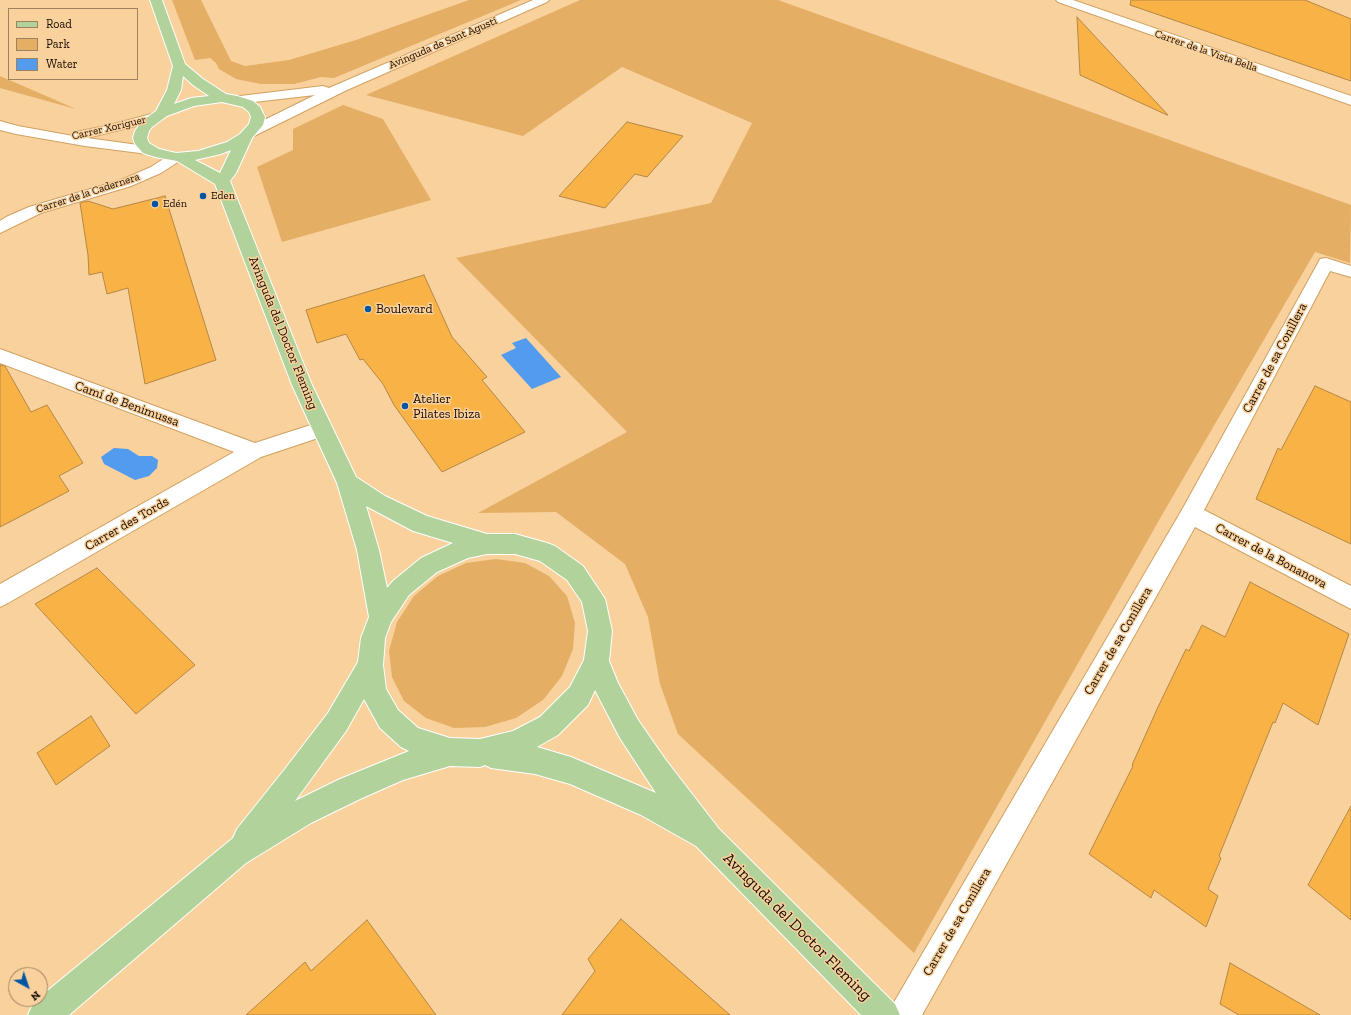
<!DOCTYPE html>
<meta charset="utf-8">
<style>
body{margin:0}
#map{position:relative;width:1351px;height:1015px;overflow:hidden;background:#f8d19d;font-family:"Zilla Slab",serif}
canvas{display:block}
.legend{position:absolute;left:8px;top:8px;width:130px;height:72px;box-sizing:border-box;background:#f8d19d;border:1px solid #9e815e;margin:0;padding:5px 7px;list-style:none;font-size:12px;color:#170a00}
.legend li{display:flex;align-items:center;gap:8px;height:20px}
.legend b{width:20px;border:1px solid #9e815e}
.north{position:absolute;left:8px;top:967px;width:40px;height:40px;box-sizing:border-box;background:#f8d19d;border:1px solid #9e815e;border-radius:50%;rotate:140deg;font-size:11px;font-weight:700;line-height:16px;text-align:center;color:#170a00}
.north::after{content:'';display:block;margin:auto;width:14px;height:18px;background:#0155a3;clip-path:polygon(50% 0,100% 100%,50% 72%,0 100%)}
</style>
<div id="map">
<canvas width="1351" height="1015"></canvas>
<ul class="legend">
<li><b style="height:5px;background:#b1d29a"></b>Road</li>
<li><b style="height:11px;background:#e4ae64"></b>Park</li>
<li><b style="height:11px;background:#539bef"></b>Water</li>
</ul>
<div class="north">N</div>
</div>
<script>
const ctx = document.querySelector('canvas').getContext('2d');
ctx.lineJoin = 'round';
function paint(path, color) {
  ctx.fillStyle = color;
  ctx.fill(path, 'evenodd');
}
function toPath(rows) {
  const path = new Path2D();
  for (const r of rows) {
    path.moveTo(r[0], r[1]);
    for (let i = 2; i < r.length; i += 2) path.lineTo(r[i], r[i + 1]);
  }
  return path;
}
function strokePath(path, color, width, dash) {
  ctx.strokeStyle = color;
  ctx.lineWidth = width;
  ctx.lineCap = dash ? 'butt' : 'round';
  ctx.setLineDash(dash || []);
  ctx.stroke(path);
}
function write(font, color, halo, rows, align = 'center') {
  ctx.font = font + ' "Zilla Slab",serif';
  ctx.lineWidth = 3;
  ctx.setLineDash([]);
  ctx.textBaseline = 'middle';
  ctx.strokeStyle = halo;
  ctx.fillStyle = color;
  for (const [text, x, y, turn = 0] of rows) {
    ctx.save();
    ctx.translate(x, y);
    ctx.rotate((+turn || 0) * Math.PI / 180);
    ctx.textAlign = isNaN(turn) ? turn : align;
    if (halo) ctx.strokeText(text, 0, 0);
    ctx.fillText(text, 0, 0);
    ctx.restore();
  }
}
paint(toPath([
 [172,0,201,0,231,61,245,66,289,60,356,40,469,0,521,0,334,78,321,77,294,84,261,84,236,79,219,69,216,63,210,58,195,60],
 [580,0,778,0,1351,205,1350,263,1315,252,1162,515,914,953,678,734,660,684,648,617,625,564,556,512,478,513,627,432,456,258,711,203,752,123,622,67,523,136,366,95],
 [0,76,76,109,0,88],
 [343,105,383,119,431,200,282,242,257,167,293,150,293,129],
 [496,559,525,563,549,576,567,596,575,623,573,649,562,676,543,700,516,718,485,727,454,728,426,718,404,701,392,677,389,651,397,622,414,596,438,576,466,563]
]), '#e4ae64');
paint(toPath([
 [526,338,561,377,532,389,501,355,516,348,512,343],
 [114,448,128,449,139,456,152,456,158,460,157,468,149,476,135,480,104,464,101,457]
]), '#539bef');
const building = toPath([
 [1131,0,1305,0,1351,19,1351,81,1130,5,1131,0],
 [1077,17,1168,115,1167,115,1080,75,1077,17],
 [627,122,683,136,647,177,635,174,605,208,559,196,627,122],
 [165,196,216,360,145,384,128,288,107,294,102,272,89,275,88,255,80,203,88,201,113,209,165,196],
 [424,275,452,337,487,377,482,380,525,432,442,472,394,405,383,384,363,359,360,360,346,334,317,343,306,310,424,275],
 [0,365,5,366,31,412,47,405,83,463,59,476,69,491,0,527,0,365],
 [1315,386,1351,402,1351,544,1256,499,1278,448,1281,450,1315,386],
 [97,568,195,665,136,714,35,604,97,568],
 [1250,582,1349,634,1318,725,1283,703,1275,723,1273,722,1219,856,1221,858,1208,889,1218,896,1206,927,1154,890,1151,898,1089,854,1133,766,1132,765,1158,707,1186,649,1189,651,1202,625,1225,637,1250,582],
 [91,716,110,746,56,785,37,753,91,716],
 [1351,806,1351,920,1308,885,1351,806],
 [621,919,730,1015,562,1015,595,971,588,959,621,919],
 [367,920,436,1015,246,1015,305,962,311,971,367,920],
 [1230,963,1320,1015,1239,1015,1220,1004,1230,963]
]);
paint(building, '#f8b246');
strokePath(building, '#b58746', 1);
const minor = toPath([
 [533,0,549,0,547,2,347,90,254,136,249,137,244,136,242,133,244,130,315,95,237,104,232,103,230,100,232,97,323,86,329,88,533,0],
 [1056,0,1073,0,1351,96,1351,105,1058,2,1056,0],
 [155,113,160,114,162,117,160,120,87,138,153,147,155,150,153,153,148,154,85,146,16,134,0,130,0,121,18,126,73,136,75,132,106,126,155,113],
 [176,153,181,154,183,157,181,160,161,173,131,186,41,213,0,233,0,221,6,217,29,207,121,180,151,167,171,154,176,153],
 [1326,258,1351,266,1351,277,1330,271,1204,510,1351,586,1351,609,1195,527,922,1015,888,1015,893,1004,1183,508,1318,263,1320,259,1326,258],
 [0,349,255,443,323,421,330,424,333,429,330,434,261,457,8,603,0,607,0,584,234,452,0,363,0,349]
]);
const major = toPath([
 [150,0,162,0,185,64,203,79,226,94,237,96,253,101,260,107,265,117,263,125,252,138,236,173,230,181,312,385,356,477,385,496,427,516,487,534,515,534,547,543,555,546,583,566,605,599,612,631,609,661,618,683,638,720,665,759,719,829,895,1004,900,1015,861,1015,696,846,641,815,570,784,535,774,491,768,485,765,480,767,450,766,403,780,360,799,311,823,246,863,69,1015,28,1015,33,1004,40,999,40,997,233,838,237,829,285,769,328,713,358,662,361,638,369,617,357,550,337,483,292,385,215,184,177,161,155,157,143,153,135,144,133,138,135,131,142,121,156,111,167,90,173,66,150,0],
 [183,76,193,85,209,96,191,98,174,104,181,90,183,76],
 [222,102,243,107,249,112,251,117,249,124,240,134,227,142,198,151,176,153,159,149,149,143,147,138,149,131,152,127,167,116,194,106,222,102],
 [231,150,220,173,195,160,221,154,231,150],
 [366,506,413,531,453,543,421,558,393,581,387,588,379,550,366,506],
 [487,554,515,554,540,561,567,580,582,602,588,631,584,660,570,687,540,717,513,731,480,739,450,738,418,728,398,710,386,689,383,665,385,638,391,622,409,595,437,572,468,558,487,554],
 [595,690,620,738,656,793,571,757,537,747,558,735,588,705,595,690],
 [364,699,380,728,401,747,409,751,340,779,295,801,346,731,364,699]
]);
strokePath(minor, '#d1a161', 2);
strokePath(major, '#fff', 2);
paint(minor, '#fff');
paint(major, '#b1d29a');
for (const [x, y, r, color] of [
 [203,196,4,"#0155a3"],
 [155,204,4,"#0155a3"],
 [368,309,4,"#0155a3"],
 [405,406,4,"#0155a3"]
]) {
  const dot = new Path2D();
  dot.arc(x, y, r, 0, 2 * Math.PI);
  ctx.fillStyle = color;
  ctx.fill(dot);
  strokePath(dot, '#f8d19d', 1.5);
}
write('11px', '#170a00', '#f8d19d', [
 ["Avinguda de Sant Agustí",443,43,-23],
 ["Carrer de la Vista Bella",1206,51,19],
 ["Carrer Xoriguer",109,128,-13],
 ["Carrer de la Cadernera",88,193,-18]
]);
write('11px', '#170a00', '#f8d19d', [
 ["Eden",211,196],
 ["Edén",163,204]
], 'left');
write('13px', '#170a00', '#f8d19d', [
 ["Boulevard",376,309],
 ["Atelier",413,399],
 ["Pilates Ibiza",413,414]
], 'left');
write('13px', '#170a00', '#f8d19d', [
 ["Avinguda del Doctor Fleming",283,333,68],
 ["Carrer de sa Conillera",1275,358,-62],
 ["Camí de Benimussa",127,404,20],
 ["Carrer des Tords",127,524,-30],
 ["Carrer de la Bonanova",1271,556,28],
 ["Carrer de sa Conillera",1118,641,-60],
 ["Carrer de sa Conillera",957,922,-60]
]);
write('16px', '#170a00', '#f8d19d', [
 ["Avinguda del Doctor Fleming",797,927,45]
]);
</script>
